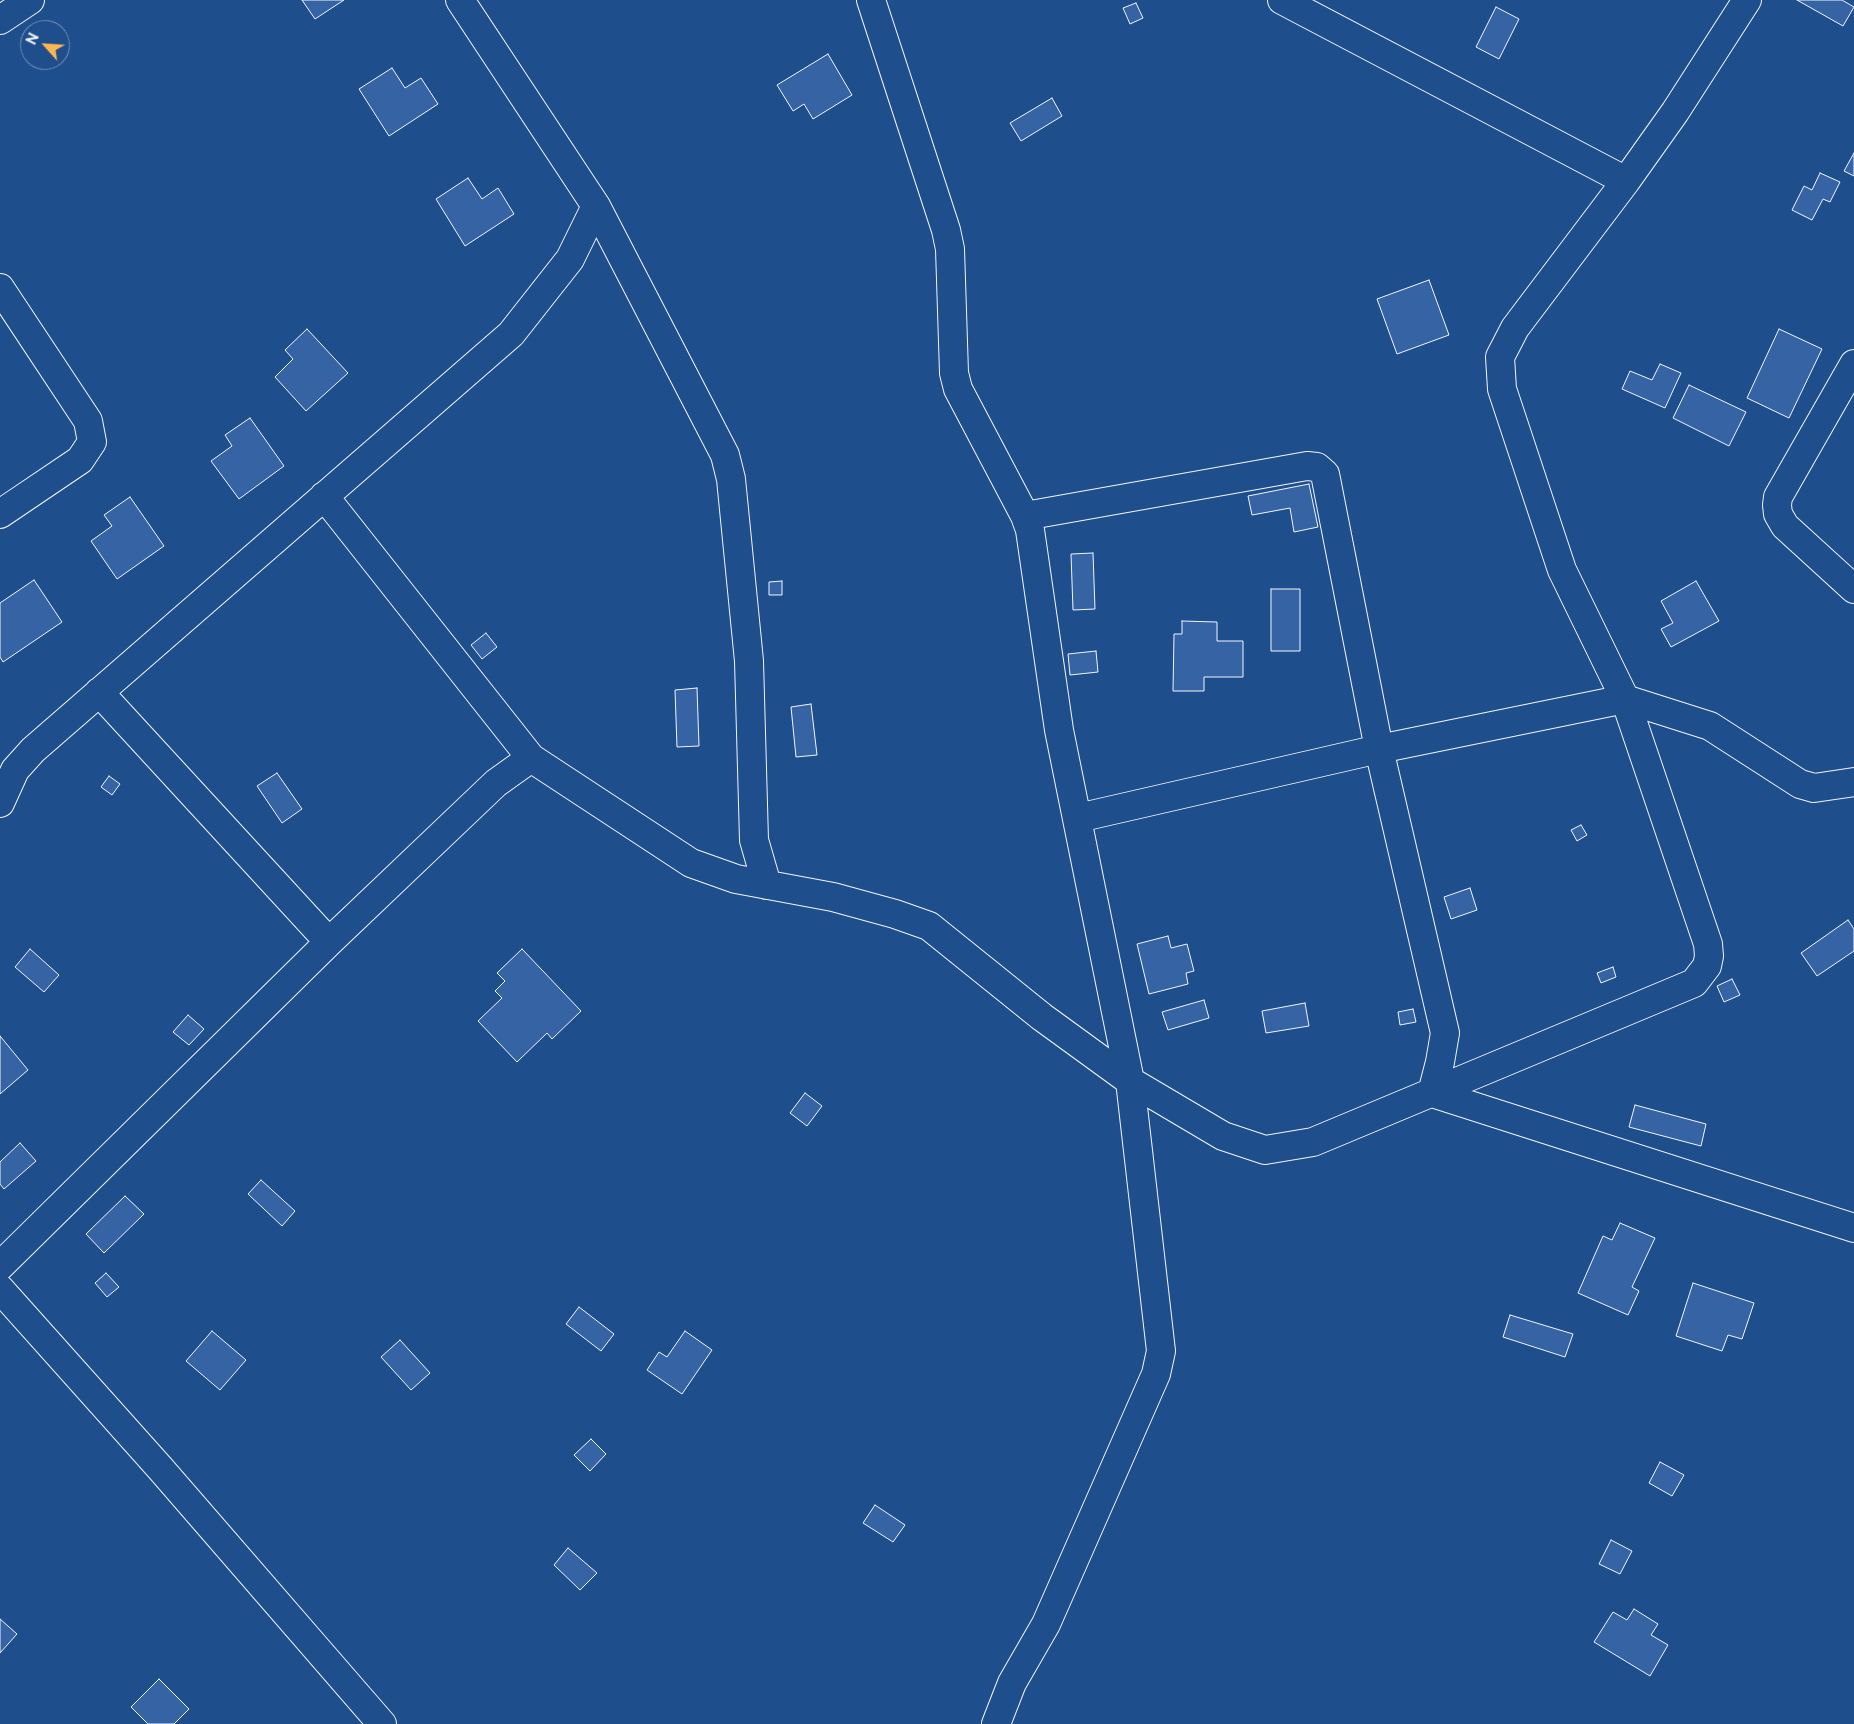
<!DOCTYPE html>
<style>
body{margin:0}
#map{position:relative;width:1854px;height:1724px;overflow:hidden;background:#1f4e8c;font-family:Raleway,sans-serif}
canvas{display:block}
.north{position:absolute;left:20px;top:20px;width:50px;height:50px;box-sizing:border-box;background:#1f4e8c;border:1px solid #7391ba;border-radius:50%;rotate:296deg;font-size:14px;font-weight:700;line-height:20px;text-align:center;color:#f2f6ff}
.north::after{content:'';display:block;margin:auto;width:18px;height:22px;background:#ffb74d;clip-path:polygon(50% 0,100% 100%,50% 72%,0 100%)}
</style>
<div id="map">
<canvas width="1854" height="1724"></canvas>
<div class="north">N</div>
</div>
<script>
const ctx = document.querySelector('canvas').getContext('2d');
ctx.lineJoin = 'round';
function paint(path, color) {
  ctx.fillStyle = color;
  ctx.fill(path, 'evenodd');
}
function toPath(rows) {
  const path = new Path2D();
  for (const r of rows) {
    path.moveTo(r[0], r[1]);
    for (let i = 2; i < r.length; i += 2) path.lineTo(r[i], r[i + 1]);
  }
  return path;
}
function strokePath(path, color, width, dash) {
  ctx.strokeStyle = color;
  ctx.lineWidth = width;
  ctx.lineCap = dash ? 'butt' : 'round';
  ctx.setLineDash(dash || []);
  ctx.stroke(path);
}
const building = toPath([
 [302,0,344,0,315,19,302,0],
 [1797,0,1842,0,1854,7,1843,26,1797,0],
 [1136,3,1143,18,1130,24,1123,8,1136,3],
 [1496,7,1519,19,1499,59,1476,47,1496,7],
 [828,54,852,95,813,119,804,104,793,111,777,85,828,54],
 [392,68,405,88,421,78,438,104,389,136,359,89,392,68],
 [1052,98,1062,116,1021,141,1010,123,1052,98],
 [1854,153,1854,176,1844,171,1854,153],
 [1820,173,1840,182,1830,202,1823,199,1812,220,1792,210,1804,186,1812,190,1820,173],
 [468,178,482,199,498,188,514,214,465,246,436,199,468,178],
 [1429,280,1449,335,1397,354,1377,299,1429,280],
 [307,329,348,373,306,411,275,377,293,359,285,350,307,329],
 [1779,329,1822,349,1789,418,1747,398,1779,329],
 [1660,364,1681,373,1665,408,1622,389,1630,371,1652,380,1660,364],
 [1689,385,1746,412,1729,446,1673,418,1689,385],
 [250,418,284,466,239,499,211,461,232,446,225,435,250,418],
 [1309,484,1318,527,1294,532,1290,508,1252,515,1248,496,1309,484],
 [130,497,164,546,117,579,91,541,112,526,104,515,130,497],
 [1093,553,1095,609,1073,610,1071,554,1093,553],
 [34,580,62,622,3,662,0,657,0,603,34,580],
 [782,581,782,595,769,595,769,582,782,581],
 [1696,581,1719,621,1671,647,1661,629,1673,623,1661,601,1696,581],
 [1271,589,1300,589,1300,651,1271,651,1271,589],
 [1182,621,1217,622,1217,641,1243,641,1243,677,1204,677,1204,691,1173,691,1174,634,1182,634,1182,621],
 [486,633,497,647,482,659,471,645,486,633],
 [1096,651,1098,672,1070,675,1068,654,1096,651],
 [697,688,699,746,677,747,675,690,697,688],
 [811,704,817,755,796,757,791,707,811,704],
 [277,773,302,809,282,823,257,786,277,773],
 [109,776,120,784,112,795,101,787,109,776],
 [1581,825,1587,835,1577,841,1571,830,1581,825],
 [1470,888,1477,910,1451,919,1444,897,1470,888],
 [1848,920,1854,929,1854,951,1817,976,1801,953,1848,920],
 [1168,936,1171,948,1187,944,1194,971,1186,973,1188,984,1149,994,1137,944,1168,936],
 [30,949,59,975,44,992,15,967,30,949],
 [522,949,581,1011,552,1039,547,1033,517,1062,478,1021,502,998,495,991,505,981,497,973,522,949],
 [1613,967,1616,977,1601,983,1597,973,1613,967],
 [1732,979,1740,995,1724,1002,1717,986,1732,979],
 [1204,1000,1209,1018,1168,1030,1162,1012,1204,1000],
 [1305,1003,1309,1026,1266,1033,1262,1011,1305,1003],
 [1413,1009,1416,1022,1400,1025,1398,1012,1413,1009],
 [188,1015,204,1029,189,1045,173,1032,188,1015],
 [0,1036,28,1070,0,1094,0,1036],
 [805,1093,822,1106,807,1126,790,1113,805,1093],
 [1635,1105,1706,1124,1701,1146,1629,1127,1635,1105],
 [20,1143,36,1161,4,1189,0,1184,0,1162,20,1143],
 [261,1180,295,1211,282,1226,248,1194,261,1180],
 [125,1196,144,1214,104,1253,86,1234,125,1196],
 [1620,1223,1655,1238,1632,1287,1639,1291,1628,1315,1578,1293,1603,1236,1612,1240,1620,1223],
 [106,1273,119,1287,107,1297,95,1283,106,1273],
 [1693,1283,1754,1303,1742,1339,1728,1335,1722,1351,1676,1336,1693,1283],
 [579,1307,614,1334,601,1351,566,1324,579,1307],
 [1510,1315,1573,1334,1565,1357,1503,1337,1510,1315],
 [212,1331,246,1360,220,1390,186,1361,212,1331],
 [685,1331,712,1350,682,1394,647,1370,659,1352,667,1357,685,1331],
 [400,1340,430,1373,411,1390,381,1357,400,1340],
 [591,1439,606,1454,590,1471,574,1455,591,1439],
 [1660,1462,1684,1475,1672,1496,1649,1483,1660,1462],
 [875,1505,905,1525,893,1542,863,1523,875,1505],
 [1611,1540,1632,1551,1620,1574,1599,1564,1611,1540],
 [568,1548,597,1573,580,1590,554,1565,568,1548],
 [1634,1609,1658,1624,1651,1635,1668,1645,1650,1676,1594,1642,1613,1612,1627,1620,1634,1609],
 [0,1619,17,1634,0,1653,0,1619],
 [159,1679,189,1709,174,1724,148,1724,131,1707,159,1679]
]);
paint(building, '#3563a3');
strokePath(building, '#f2f6ff', 1);
const minor = toPath([
 [460,0,596,206,725,455,731,479,749,661,754,840,767,885],
 [871,0,946,230,950,249,954,373,958,389,1025,516,1030,530,1059,730,1130,1081,1161,1351,1156,1374,1046,1624,1012,1683,996,1724],
 [1282,0,1626,181,1675,112,1747,0],
 [0,20,30,0],
 [0,288,88,421,92,442,80,460,0,514],
 [1854,364,1778,497,1777,505,1778,514,1785,526,1854,589],
 [324,496,531,758,691,863,736,879,833,897,895,914,929,926,1042,1017,1130,1081,1223,1136,1265,1150,1313,1142,1694,983,1707,966,1709,956,1708,944,1625,699,1562,570,1502,389,1500,357,1515,328,1626,181],
 [1025,516,1307,466,1317,467,1325,474,1379,749,1445,1033,1440,1062,1432,1093,1854,1228],
 [99,692,329,942],
 [0,803,15,770,33,750,511,334,570,259,596,206],
 [1078,818,1379,749,1625,699,1710,726,1800,784,1814,788,1854,782],
 [0,1266,329,942,496,783,531,758],
 [0,1289,160,1468,382,1724]
]);
strokePath(minor, '#f2f6ff', 30);
strokePath(minor, '#1f4e8c', 28);
</script>
